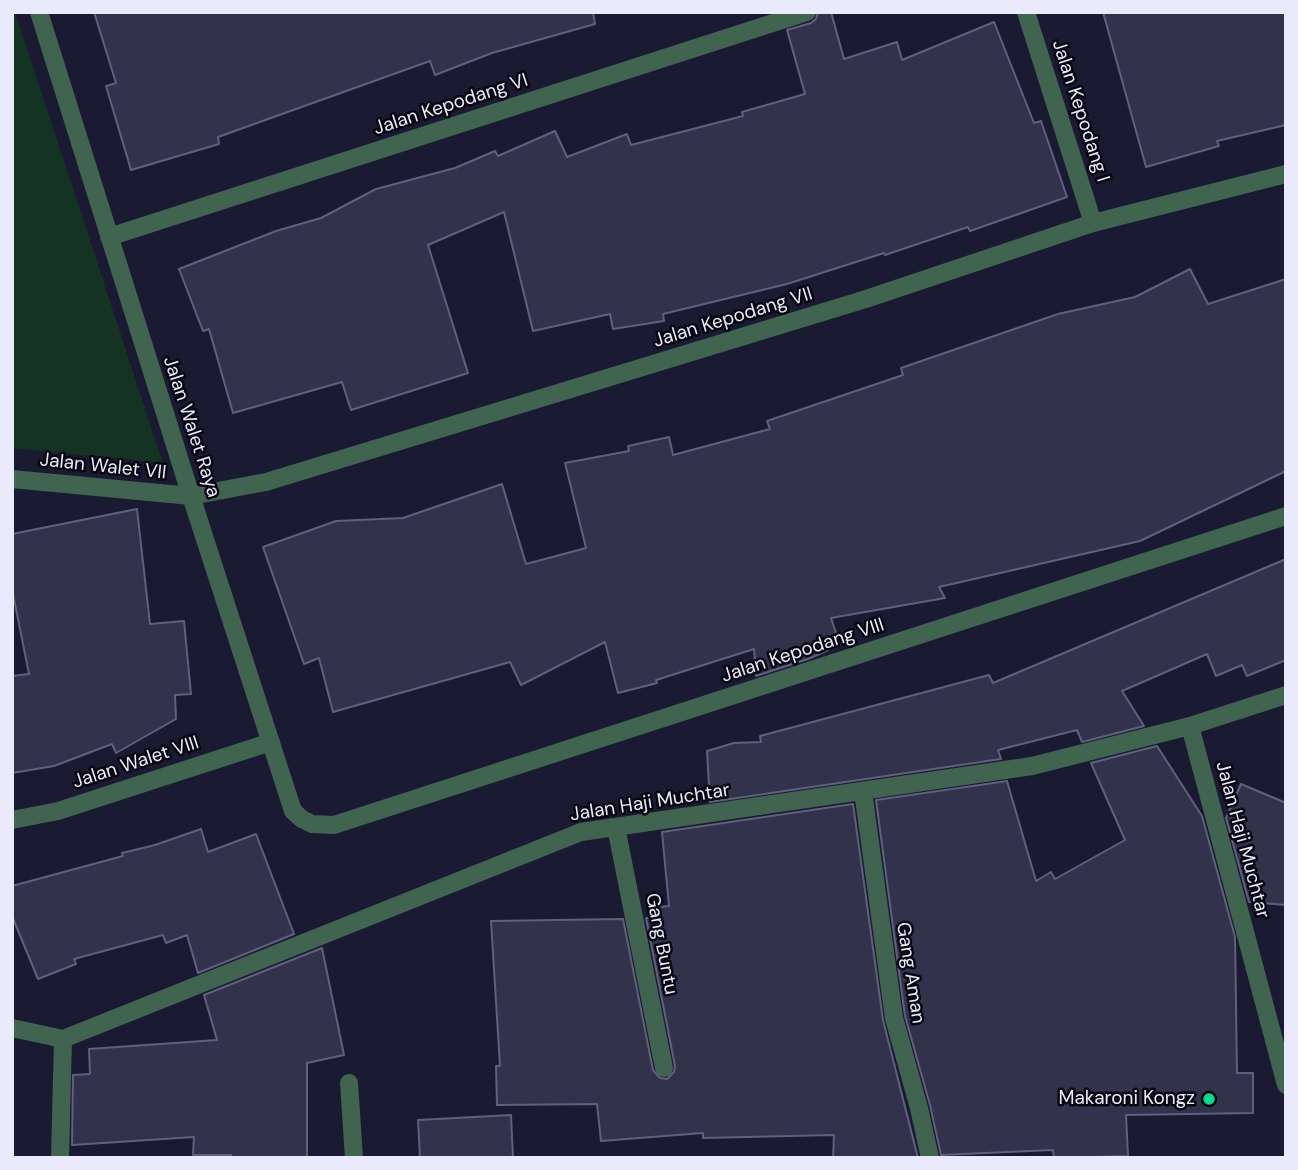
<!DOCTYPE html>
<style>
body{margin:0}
#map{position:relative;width:1298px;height:1170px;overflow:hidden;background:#1b1a33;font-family:"DM Sans",sans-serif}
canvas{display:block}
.frame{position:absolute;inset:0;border:14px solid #eaeafc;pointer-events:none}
</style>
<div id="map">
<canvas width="1298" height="1170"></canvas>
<div class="frame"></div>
</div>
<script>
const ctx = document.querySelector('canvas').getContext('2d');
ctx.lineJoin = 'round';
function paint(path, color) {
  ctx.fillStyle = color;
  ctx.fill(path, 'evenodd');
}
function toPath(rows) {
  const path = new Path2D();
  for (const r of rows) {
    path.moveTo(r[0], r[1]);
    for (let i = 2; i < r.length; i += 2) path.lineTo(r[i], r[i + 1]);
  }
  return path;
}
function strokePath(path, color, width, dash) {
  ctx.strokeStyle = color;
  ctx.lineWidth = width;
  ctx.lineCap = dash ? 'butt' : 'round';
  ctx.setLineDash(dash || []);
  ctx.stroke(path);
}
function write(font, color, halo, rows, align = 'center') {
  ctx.font = font + ' "DM Sans",sans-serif';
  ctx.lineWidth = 5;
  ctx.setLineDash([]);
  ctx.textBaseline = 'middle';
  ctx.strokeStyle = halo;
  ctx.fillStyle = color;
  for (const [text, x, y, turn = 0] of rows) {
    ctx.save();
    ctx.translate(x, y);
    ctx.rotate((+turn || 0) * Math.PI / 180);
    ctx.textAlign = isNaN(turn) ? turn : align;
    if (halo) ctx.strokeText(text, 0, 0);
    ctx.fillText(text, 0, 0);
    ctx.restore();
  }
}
paint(toPath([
 [12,12,15,12,163,463,12,448]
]), '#153323');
const building = toPath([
 [94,12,593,12,595,24,492,53,435,75,430,61,218,137,219,144,131,170,106,86,116,83,94,12],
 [818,12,831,12,844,59,897,42,902,60,994,22,1034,123,1041,121,1067,197,970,231,968,227,885,255,884,253,787,284,663,314,664,321,613,329,610,314,533,331,504,212,428,245,468,373,351,410,342,382,233,413,209,329,203,331,179,269,276,231,321,218,376,189,455,168,495,151,498,156,555,131,567,157,627,134,631,145,743,116,742,112,805,94,787,30,811,23,816,19,818,12],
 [1103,12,1286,12,1286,125,1217,141,1219,146,1146,167,1103,12],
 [1190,269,1208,304,1286,279,1286,471,1140,541,939,587,945,598,831,618,840,645,808,659,756,676,754,649,656,680,657,683,618,693,605,642,521,685,510,662,333,712,319,658,304,664,263,547,336,521,403,518,502,484,526,564,586,548,565,463,629,451,628,446,669,437,673,455,770,429,767,421,903,375,901,368,1058,314,1135,297,1190,269],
 [137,509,150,624,184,621,191,694,175,695,176,719,116,753,112,744,54,766,12,773,12,676,29,674,12,589,12,534,137,509],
 [1286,559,1286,660,1247,676,1242,665,1216,676,1207,654,1122,691,1144,726,1082,742,1077,730,998,750,1001,759,710,802,707,751,734,743,761,742,760,736,989,675,993,683,1286,559],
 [1157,746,1202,816,1235,937,1237,1073,1253,1073,1253,1113,1126,1115,1128,1156,1054,1158,1053,1150,941,1155,930,1105,905,1016,876,800,1007,781,1036,881,1051,872,1055,879,1125,840,1091,763,1157,746],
 [1241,784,1286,803,1286,905,1249,902,1226,818,1241,784],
 [853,804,883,1020,918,1158,833,1158,834,1135,703,1138,703,1133,601,1141,597,1104,497,1105,496,1066,500,1066,491,921,623,919,653,1070,660,1078,667,1079,674,1072,675,1066,646,918,651,918,649,908,669,906,662,832,853,804],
 [201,829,208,852,256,834,294,934,198,973,187,935,166,943,163,935,74,959,76,964,38,979,12,916,12,886,123,856,122,853,155,845,201,829],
 [322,948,344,1055,307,1063,307,1158,231,1158,231,1155,193,1155,194,1137,72,1145,73,1075,90,1074,89,1049,217,1040,204,995,322,948],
 [511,1115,513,1158,420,1158,418,1120,511,1115]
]);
paint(building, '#33324d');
strokePath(building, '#605f7e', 2);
strokePath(toPath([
 [39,12,191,496,293,811,302,819,312,824,334,825,1286,516],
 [1026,12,1093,223],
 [109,237,807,12],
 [12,479,191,496,266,482,866,299,1093,223,1286,174],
 [1190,726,1286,1085],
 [863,791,894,1018,919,1108,930,1158],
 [12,820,58,811,271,742],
 [616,827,664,1068],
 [12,1028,63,1039],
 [63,1039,581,832,1032,766,1190,726,1286,695],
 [349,1083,354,1158],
 [60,1158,63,1039]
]), '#416450', 18);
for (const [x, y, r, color] of [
 [1209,1099,7,"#08d98b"]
]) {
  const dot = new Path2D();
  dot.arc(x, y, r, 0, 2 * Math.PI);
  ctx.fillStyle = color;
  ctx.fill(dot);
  strokePath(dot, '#070611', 2.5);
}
write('19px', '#eaeafc', '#070611', [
 ["Jalan Kepodang VI",451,105,-18],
 ["Jalan Kepodang I",1080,111,72],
 ["Jalan Kepodang VII",733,318,-17],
 ["Jalan Walet Raya",191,427,72],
 ["Jalan Walet VII",103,467,6],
 ["Jalan Kepodang VIII",803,651,-18],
 ["Jalan Walet VIII",136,763,-18],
 ["Jalan Haji Muchtar",650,803,-9],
 ["Jalan Haji Muchtar",1242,840,75],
 ["Gang Buntu",661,944,79],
 ["Gang Aman",910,973,81]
]);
write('19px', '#eaeafc', '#070611', [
 ["Makaroni Kongz",1195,1099]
], 'right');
</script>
